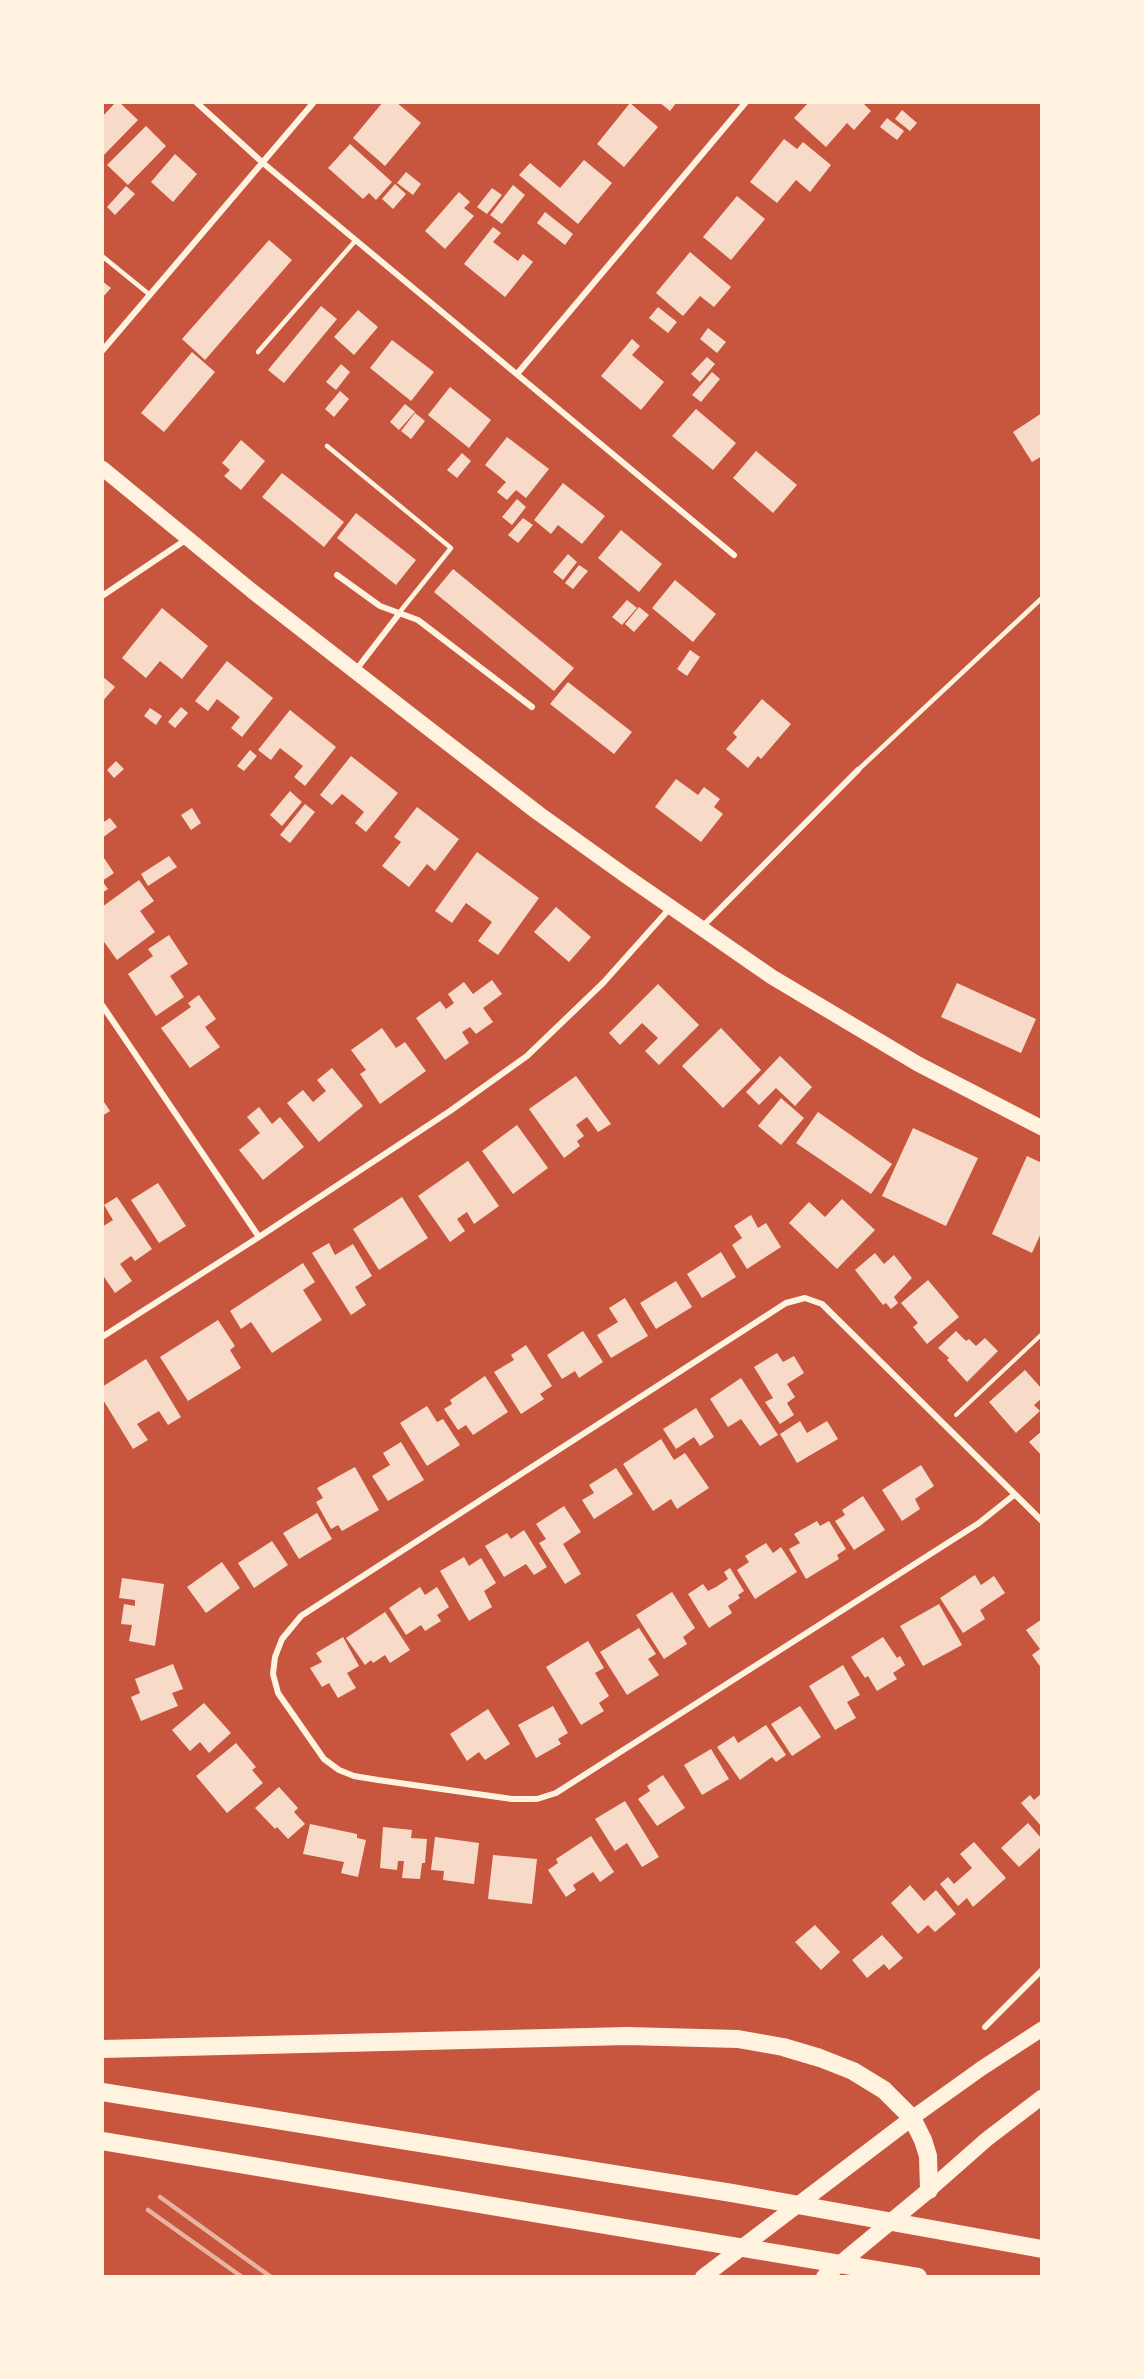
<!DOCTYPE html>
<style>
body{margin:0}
#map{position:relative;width:1144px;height:2379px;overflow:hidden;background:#c8553d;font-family:Poppins,sans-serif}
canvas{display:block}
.frame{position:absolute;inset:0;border:104px solid #fff3e0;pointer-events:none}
</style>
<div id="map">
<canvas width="1144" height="2379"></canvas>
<div class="frame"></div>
</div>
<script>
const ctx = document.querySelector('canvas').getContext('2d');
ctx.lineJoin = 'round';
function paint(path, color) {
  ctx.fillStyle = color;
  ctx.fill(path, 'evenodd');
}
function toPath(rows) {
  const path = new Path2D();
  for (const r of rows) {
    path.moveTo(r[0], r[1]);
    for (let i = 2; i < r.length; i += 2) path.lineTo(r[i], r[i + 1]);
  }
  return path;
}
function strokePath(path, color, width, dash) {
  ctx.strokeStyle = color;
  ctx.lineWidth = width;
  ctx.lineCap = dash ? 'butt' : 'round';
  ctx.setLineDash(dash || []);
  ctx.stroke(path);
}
paint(toPath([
 [116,102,119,102,138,120,102,157,102,117],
 [383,102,396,102,421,123,385,166,353,138],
 [659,102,677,102,670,111],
 [809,102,862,102,871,111,854,130,847,123,826,147,794,118],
 [630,103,658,127,624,167,597,144],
 [902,110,917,123,910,131,895,119],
 [887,118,904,131,897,140,880,127],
 [146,126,166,146,128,185,107,165],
 [784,139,797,149,803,142,831,165,810,192,796,180,777,203,750,182],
 [350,144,392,182,376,200,369,193,363,199,328,168],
 [175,154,197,174,173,202,151,182],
 [584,160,612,183,578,224,519,175,530,163,560,188],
 [406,172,421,184,413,195,397,183],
 [395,184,406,194,393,209,382,199],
 [513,185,525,195,502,224,490,215],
 [126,186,135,194,115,215,107,207],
 [492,188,502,195,487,214,477,207],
 [459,192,470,202,464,208,474,216,445,249,425,231],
 [737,196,765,219,731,260,703,237],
 [545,212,573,234,565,245,537,223],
 [493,227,501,233,493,242,518,261,523,254,533,262,505,297,464,264],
 [269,240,292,260,205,360,182,339],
 [690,252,731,287,714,307,700,296,683,316,656,293],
 [102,281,111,288,102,298],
 [321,306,337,319,284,383,268,370],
 [658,307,677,322,668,333,649,318],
 [358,310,378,327,354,355,334,337],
 [708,328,726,342,717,353,700,339],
 [632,339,640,346,632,355,664,382,641,410,601,376],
 [392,340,434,372,411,401,370,368],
 [192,352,215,372,164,432,141,413],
 [707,357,715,364,700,382,691,374],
 [341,364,350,372,336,390,326,382],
 [712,372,720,379,701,402,692,395],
 [450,387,491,420,469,448,428,415],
 [340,391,349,399,334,417,325,409],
 [405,404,415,412,399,430,390,422],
 [696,409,736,443,713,470,672,436],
 [415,413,425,421,411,439,401,431],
 [1042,413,1042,456,1032,462,1013,432],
 [507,437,549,469,526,498,516,490,507,500,497,492,506,482,485,465],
 [241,440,265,461,241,490,224,476,230,470,222,463],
 [756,451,797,485,773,513,733,478],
 [462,453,471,461,457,478,447,470],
 [282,473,344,522,324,547,262,497],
 [563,483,605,516,582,544,558,525,551,534,534,520],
 [517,499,526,507,512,525,502,517],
 [356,513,416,560,396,585,337,538],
 [523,518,533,525,518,543,508,535],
 [621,530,662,564,639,592,598,558],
 [568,554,577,562,563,580,553,572],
 [579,565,588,571,573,589,565,583],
 [453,569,574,668,554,691,434,592],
 [675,580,716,614,693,642,652,608],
 [627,600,637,608,622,625,612,617],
 [639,607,649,615,634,632,625,624],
 [162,608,208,646,182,679,160,661,146,678,122,658],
 [690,650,700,657,687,676,677,669],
 [227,661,273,698,242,737,231,728,240,717,217,699,208,711,195,701],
 [102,676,115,687,102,702],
 [568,682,632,732,614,754,550,704],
 [762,699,791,724,761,759,758,756,748,768,726,749,737,737,733,733],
 [181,707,188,713,175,728,168,722],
 [150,708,162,716,156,725,144,716],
 [290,710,336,747,305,786,294,777,303,766,280,748,271,760,258,750],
 [250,750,257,756,244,771,237,766],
 [351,756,398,793,366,832,355,823,364,812,352,802,342,794,332,805,320,795],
 [116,761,124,769,114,778,107,770],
 [676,779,698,795,704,787,720,799,714,807,723,814,701,842,655,807],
 [290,791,302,802,282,826,270,815],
 [305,804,315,812,290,843,280,835],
 [417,807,459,839,435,871,427,864,409,887,382,866,401,842,394,837],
 [192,808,201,823,191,830,181,815],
 [110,818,117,827,102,838,102,823],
 [477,852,539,898,498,955,478,941,492,922,466,903,452,923,435,911],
 [102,855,114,873,102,881,108,889,102,893],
 [169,856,177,867,148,886,141,874],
 [139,880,154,901,140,911,155,932,117,960,102,939,102,907],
 [556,907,591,937,569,962,534,932],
 [169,935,188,964,170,976,184,997,156,1016,128,974,153,956,148,949],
 [492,980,502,994,483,1008,493,1022,476,1034,470,1027,462,1032,469,1043,445,1060,416,1018,440,1001,446,1009,454,1003,448,994,464,982,473,994],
 [957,983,1036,1019,1021,1053,941,1017],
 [658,984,699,1025,659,1065,645,1051,658,1038,642,1023,620,1045,609,1033],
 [199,995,216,1019,205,1027,220,1047,190,1068,161,1028,191,1007,188,1003],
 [382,1028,396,1048,405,1042,426,1071,380,1104,360,1074,366,1070,351,1050],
 [721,1028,761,1070,723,1108,682,1066],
 [780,1056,812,1087,795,1106,776,1088,759,1105,746,1092],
 [332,1068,363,1106,319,1142,287,1103,303,1090,313,1102,326,1091,317,1080],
 [576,1076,611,1124,598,1132,587,1117,576,1125,584,1136,577,1141,580,1146,564,1158,529,1109],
 [781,1098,804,1118,781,1145,758,1126],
 [102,1099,110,1111,102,1116],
 [259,1107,272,1124,280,1117,304,1147,263,1180,239,1150,260,1133,247,1117],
 [818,1112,892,1164,871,1194,796,1143],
 [517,1125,548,1168,513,1194,482,1151],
 [913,1128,978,1158,946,1226,882,1196],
 [1027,1156,1042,1163,1042,1231,1032,1253,992,1234],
 [468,1161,499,1206,474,1224,467,1212,457,1219,465,1231,450,1242,418,1196],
 [158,1183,186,1226,159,1243,131,1200],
 [117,1197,152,1249,135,1261,131,1256,120,1264,132,1281,115,1293,102,1274,102,1227,113,1220,104,1205],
 [402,1197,428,1238,379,1270,353,1229],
 [842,1199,875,1230,837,1269,789,1223,809,1202,825,1217],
 [751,1215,758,1228,766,1223,781,1247,747,1269,732,1245,742,1238,734,1226],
 [329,1243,335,1255,353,1244,372,1276,355,1287,366,1305,351,1315,312,1253],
 [721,1252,736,1277,702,1298,687,1274],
 [875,1253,884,1264,894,1255,912,1278,894,1297,898,1303,891,1309,886,1303,883,1305,855,1270],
 [303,1263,315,1282,303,1290,322,1320,272,1353,251,1322,241,1329,230,1311],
 [928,1280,959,1317,927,1344,913,1327,918,1323,901,1303],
 [676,1281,692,1307,656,1329,640,1303],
 [625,1298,648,1336,611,1358,597,1335,618,1322,609,1308],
 [218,1320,235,1346,230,1350,241,1368,188,1401,160,1357],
 [583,1331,603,1362,579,1378,575,1371,562,1379,547,1355],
 [956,1331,966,1341,969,1339,976,1346,985,1338,998,1351,967,1382,947,1360,949,1358,938,1348],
 [526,1345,552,1386,540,1394,544,1399,521,1414,494,1372,514,1360,511,1355],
 [777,1353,783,1362,794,1356,804,1373,787,1384,795,1397,787,1403,794,1415,780,1424,765,1402,773,1398,754,1367],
 [146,1359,181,1417,168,1425,159,1411,137,1424,148,1440,133,1449,102,1398,102,1387],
 [1025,1370,1042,1389,1042,1398,1034,1405,1040,1411,1016,1433,989,1402],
 [485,1376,508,1412,473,1435,466,1425,458,1430,444,1409,452,1404,450,1400],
 [741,1378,778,1435,760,1446,741,1419,728,1427,710,1399],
 [427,1406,437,1422,443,1419,460,1445,427,1466,400,1423],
 [696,1408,714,1437,700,1446,694,1437,676,1449,663,1429],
 [800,1421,807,1433,827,1421,838,1439,797,1463,780,1434],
 [1042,1431,1042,1456,1029,1442],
 [661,1439,674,1460,685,1453,709,1488,677,1509,671,1499,653,1511,623,1464],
 [401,1442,424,1480,388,1501,372,1476,390,1465,383,1453],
 [921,1465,934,1486,915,1499,920,1509,902,1521,882,1490],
 [355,1467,379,1510,342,1531,338,1525,331,1529,316,1502,323,1498,317,1488],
 [616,1468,633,1494,594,1519,582,1500,594,1493,589,1485],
 [863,1496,885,1530,854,1550,835,1521,845,1515,842,1510],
 [564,1506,581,1532,563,1544,581,1574,565,1584,539,1543,546,1539,536,1524],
 [317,1513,332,1539,299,1559,283,1533],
 [817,1521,820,1526,829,1521,846,1549,837,1555,839,1559,806,1579,789,1549,800,1543,794,1534],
 [524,1530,547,1567,534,1575,526,1564,504,1577,485,1546,507,1533,511,1539],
 [272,1541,288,1565,254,1588,238,1563],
 [766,1543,773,1553,781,1547,797,1572,755,1599,737,1570,749,1562,745,1556],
 [464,1557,469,1566,481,1558,496,1583,484,1591,492,1607,469,1621,440,1571],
 [222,1562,240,1588,206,1613,187,1587],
 [730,1568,744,1591,738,1595,740,1598,728,1606,732,1613,709,1628,688,1594,703,1584,708,1591,716,1587,728,1579,724,1572],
 [975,1575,981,1585,994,1576,1005,1593,980,1610,985,1619,963,1633,940,1598],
 [122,1578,164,1584,155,1646,129,1641,132,1625,121,1624,124,1604,135,1606,135,1600,119,1598],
 [420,1587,425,1595,437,1587,449,1607,437,1615,441,1621,425,1631,421,1625,406,1635,389,1608],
 [672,1592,695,1628,683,1637,687,1644,664,1659,636,1615],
 [939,1604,962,1645,923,1666,900,1626],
 [385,1612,410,1650,390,1663,385,1655,373,1663,371,1660,365,1665,346,1638],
 [1042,1619,1042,1669,1032,1655,1040,1649,1026,1630],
 [639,1628,656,1654,648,1659,659,1675,627,1695,600,1652],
 [343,1637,359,1666,347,1673,356,1688,338,1698,329,1683,322,1687,310,1668,322,1662,316,1653],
 [883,1637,897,1658,900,1656,905,1665,893,1673,897,1679,877,1691,868,1676,865,1678,851,1657],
 [588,1641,604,1668,595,1673,609,1696,599,1703,604,1711,581,1725,546,1667],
 [173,1664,183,1689,172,1693,178,1706,141,1721,131,1697,140,1693,135,1679],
 [843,1665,860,1695,847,1702,856,1718,835,1730,809,1686],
 [204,1703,231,1733,209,1753,200,1742,190,1751,172,1730],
 [553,1706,568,1733,558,1739,561,1744,536,1758,518,1725],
 [800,1706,821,1737,792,1756,771,1724],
 [488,1709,510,1744,485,1760,479,1752,467,1761,450,1734],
 [766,1725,786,1755,776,1762,772,1757,740,1780,717,1747,734,1736,738,1743],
 [236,1743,256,1767,252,1770,263,1783,227,1813,196,1776],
 [711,1749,729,1779,702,1795,684,1765],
 [663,1775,685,1808,657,1826,638,1799,650,1791,647,1786],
 [279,1787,298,1808,294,1812,305,1824,288,1839,277,1827,275,1829,255,1808],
 [1042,1793,1042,1827,1021,1803,1030,1795,1034,1800],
 [625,1801,659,1857,642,1867,627,1843,615,1851,595,1819],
 [1028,1823,1042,1839,1042,1846,1019,1867,1001,1848],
 [310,1824,357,1834,357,1838,366,1840,358,1877,341,1873,344,1862,303,1854],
 [383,1827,412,1830,411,1838,427,1839,425,1863,422,1863,420,1879,402,1878,404,1861,398,1861,397,1870,380,1868],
 [591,1836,614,1872,600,1882,593,1872,573,1885,576,1890,566,1897,548,1870,558,1863,556,1859],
 [435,1837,479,1843,474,1884,443,1880,444,1871,431,1870],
 [974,1842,1006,1878,973,1907,967,1898,958,1906,940,1884,948,1877,954,1884,972,1868,960,1854],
 [493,1855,537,1859,532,1904,488,1899],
 [910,1885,924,1901,936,1890,956,1914,935,1932,928,1925,918,1934,891,1903],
 [815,1925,840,1952,821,1970,795,1942],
 [882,1935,903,1958,889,1970,884,1964,867,1978,852,1960]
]), '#f7dbc8');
strokePath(toPath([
 [956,1415,1042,1334]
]), '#fff3e0', 4);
strokePath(toPath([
 [102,256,150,295],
 [258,352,356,240],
 [327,446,451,548,399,613],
 [858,770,1042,598]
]), '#fff3e0', 4.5);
strokePath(toPath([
 [196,102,263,163,734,555],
 [102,351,314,102],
 [517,374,746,102],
 [337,575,380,606,418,620,532,707],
 [102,596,187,539],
 [356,670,399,614],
 [702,927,858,770],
 [102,1005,259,1237],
 [102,1337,259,1237,450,1111,527,1056,603,983,671,907],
 [1014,1495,979,1523,556,1793,537,1799,512,1799,378,1780,354,1776,339,1770,324,1759,278,1693,273,1674,275,1657,282,1639,301,1616,786,1303,805,1298,822,1304,1042,1521],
 [985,2027,1042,1970]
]), '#fff3e0', 6);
strokePath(toPath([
 [102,468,252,591,415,718,538,813,626,876,772,977,918,1064,1042,1128],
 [912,2118,982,2068,1042,2029],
 [929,2190,987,2139,1042,2097]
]), '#fff3e0', 15);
strokePath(toPath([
 [703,2277,912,2118],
 [824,2277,929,2190]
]), '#fff3e0', 16);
strokePath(toPath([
 [102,2049,627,2036,738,2039,783,2047,820,2058,853,2071,884,2090,912,2118,923,2140,928,2156,929,2190],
 [102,2092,732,2193,1042,2249],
 [102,2141,918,2277]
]), '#fff3e0', 18);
strokePath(toPath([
 [160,2197,271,2277],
 [148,2210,242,2277]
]), '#e9b49f', 4.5);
</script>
